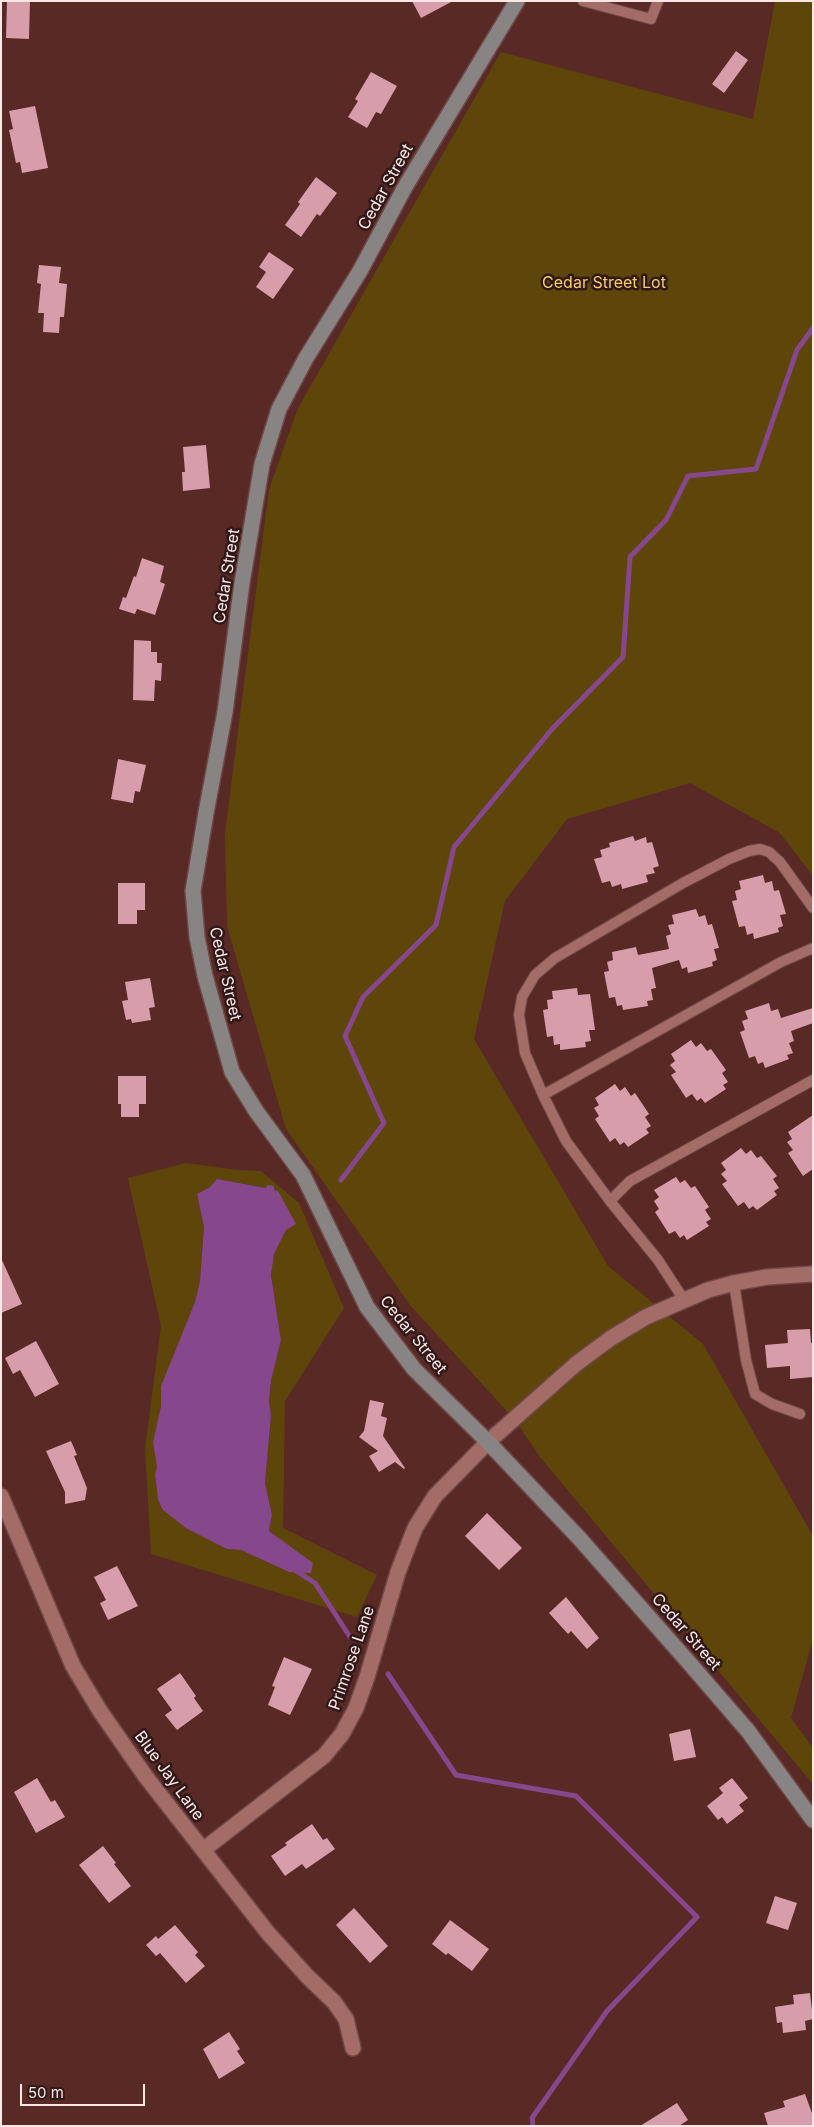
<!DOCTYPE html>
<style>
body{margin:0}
#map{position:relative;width:814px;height:2127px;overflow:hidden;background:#592926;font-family:Inter,sans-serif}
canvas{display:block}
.frame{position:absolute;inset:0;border:2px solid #fbe8e6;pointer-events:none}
.scale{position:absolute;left:20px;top:2084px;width:125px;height:22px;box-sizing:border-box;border:2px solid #fbe8e6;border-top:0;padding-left:6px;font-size:15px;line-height:18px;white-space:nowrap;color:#fbe8e6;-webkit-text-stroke:4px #301918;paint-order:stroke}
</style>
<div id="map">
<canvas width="814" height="2127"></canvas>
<div class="frame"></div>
<div class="scale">50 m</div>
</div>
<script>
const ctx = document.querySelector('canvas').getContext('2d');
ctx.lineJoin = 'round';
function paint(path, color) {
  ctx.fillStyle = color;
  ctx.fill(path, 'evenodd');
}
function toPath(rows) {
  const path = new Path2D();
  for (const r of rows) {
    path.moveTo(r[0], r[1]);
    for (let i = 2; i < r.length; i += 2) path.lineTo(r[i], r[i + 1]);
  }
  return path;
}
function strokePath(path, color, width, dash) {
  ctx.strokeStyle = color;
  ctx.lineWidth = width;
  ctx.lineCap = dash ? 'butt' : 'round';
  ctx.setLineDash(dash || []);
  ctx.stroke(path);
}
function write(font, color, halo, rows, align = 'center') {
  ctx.font = font + ' Inter,sans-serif';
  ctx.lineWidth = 5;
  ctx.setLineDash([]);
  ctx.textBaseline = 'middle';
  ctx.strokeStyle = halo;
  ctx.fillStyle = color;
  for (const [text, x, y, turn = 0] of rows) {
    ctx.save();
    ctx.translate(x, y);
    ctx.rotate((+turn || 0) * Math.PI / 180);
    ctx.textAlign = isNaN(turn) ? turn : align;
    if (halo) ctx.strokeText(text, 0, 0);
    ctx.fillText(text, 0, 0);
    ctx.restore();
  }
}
paint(toPath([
 [775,1,813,1,813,876,780,833,690,783,567,819,505,901,474,1039,608,1266,703,1344,813,1536,813,1639,791,1718,813,1748,813,1784,540,1457,515,1420,410,1305,286,1129,227,926,225,833,269,489,298,408,501,52,753,119],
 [186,1163,238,1170,261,1171,299,1203,344,1308,285,1401,283,1528,377,1575,357,1617,151,1554,145,1449,161,1326,128,1178],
 [217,1179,267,1188,286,1230,274,1254,271,1275,281,1340,271,1381,269,1402,271,1415,265,1483,272,1515,269,1531,312,1563,289,1572,241,1550,227,1549,163,1510,158,1500,155,1474,157,1467,153,1442,161,1406,161,1386,195,1302,200,1281,204,1227,197,1194,210,1187]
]), '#5e460b');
paint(toPath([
 [217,1179,266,1188,267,1185,274,1186,274,1190,278,1191,296,1224,286,1230,274,1254,271,1275,281,1340,271,1381,269,1402,271,1415,265,1483,272,1515,269,1531,313,1563,311,1573,289,1572,241,1550,227,1549,186,1528,163,1510,158,1500,155,1474,157,1467,153,1442,161,1406,161,1386,195,1302,200,1281,204,1227,197,1194,210,1187]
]), '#87478c');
strokePath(toPath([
 [341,1180,384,1123,345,1036,363,997,436,925,454,847,553,728,623,657,630,557,666,520,688,476,756,469,797,350,813,328],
 [293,1569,315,1583,350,1637],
 [388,1674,456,1775,576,1796,697,1917,607,2011,532,2118,533,2126]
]), '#87478c', 5);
paint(toPath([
 [7,1,30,1,29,39,6,38],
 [412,1,453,1,421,18],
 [736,51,748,60,724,93,712,84],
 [371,72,397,86,381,114,376,112,367,128,348,117,358,101,355,99],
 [35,106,48,168,22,173,20,162,16,163,9,130,13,129,9,111],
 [316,177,337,193,320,216,317,214,301,237,285,225,300,204,298,202],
 [269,252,294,269,273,299,256,287,266,272,259,267],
 [39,265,61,267,59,283,67,284,64,317,60,317,59,333,43,332,44,313,38,313,41,284,37,283],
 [206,445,210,488,183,491,182,472,185,472,183,447],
 [142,558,164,566,160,582,165,584,155,615,137,609,135,614,119,609,123,597,126,598,134,576,136,577],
 [134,640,151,641,151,652,157,652,157,663,162,663,161,681,155,680,154,701,133,700],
 [118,759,146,765,140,792,135,791,133,803,111,799],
 [633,836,635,841,646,837,647,843,652,842,659,866,653,868,655,873,646,875,648,882,622,889,621,884,612,887,610,881,602,883,594,859,602,857,600,850,610,847,609,843],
 [763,875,765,883,772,881,774,891,779,890,786,914,780,915,783,926,778,928,779,932,754,939,753,933,747,935,745,926,739,927,732,901,737,900,735,891,741,889,739,881],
 [118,883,145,883,145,910,137,910,137,924,118,924],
 [696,909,699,917,705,915,708,925,712,924,719,948,714,949,717,960,712,962,713,966,688,973,687,967,682,969,679,960,652,968,656,988,651,989,653,1000,647,1001,648,1006,623,1010,622,1005,617,1006,615,997,609,998,604,972,609,971,607,962,613,960,612,952,636,947,638,955,669,949,666,936,671,934,668,925,674,924,672,915],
 [150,978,155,1007,149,1008,151,1020,132,1023,131,1019,126,1020,122,1001,128,1000,125,982],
 [577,988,578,995,590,994,595,1030,589,1030,591,1041,585,1042,586,1047,560,1050,560,1044,554,1045,553,1036,547,1037,543,1010,548,1009,547,1000,553,999,552,991],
 [769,1003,771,1011,778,1009,781,1018,813,1008,813,1023,791,1031,794,1041,789,1043,793,1053,787,1055,789,1059,765,1068,763,1062,758,1064,755,1056,749,1058,740,1032,745,1030,742,1021,748,1019,745,1011],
 [691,1040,696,1047,701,1043,707,1051,711,1049,726,1070,722,1073,728,1082,723,1085,726,1089,705,1103,701,1098,697,1101,692,1094,686,1098,671,1075,676,1072,670,1065,675,1061,671,1054],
 [118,1076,146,1076,146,1104,139,1104,139,1117,121,1117,121,1104,118,1104],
 [615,1084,620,1091,625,1087,631,1096,635,1093,649,1114,645,1117,651,1126,646,1129,649,1133,628,1147,624,1142,620,1145,615,1138,610,1142,595,1119,599,1116,594,1108,599,1105,595,1098],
 [813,1115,813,1169,803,1176,788,1153,793,1150,787,1142,792,1139,788,1132],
 [741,1148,746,1154,751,1150,757,1158,761,1156,777,1176,773,1179,779,1188,774,1191,777,1195,757,1210,753,1206,749,1209,744,1202,738,1206,722,1184,727,1181,721,1174,726,1170,721,1163],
 [676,1177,680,1183,685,1180,691,1188,695,1186,709,1207,705,1210,711,1219,706,1222,709,1226,687,1240,684,1235,680,1238,675,1231,669,1234,655,1212,659,1209,654,1201,659,1197,654,1190],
 [1,1258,22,1304,1,1313],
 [810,1329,811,1343,813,1343,813,1377,790,1379,790,1366,767,1368,765,1345,788,1343,787,1330],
 [36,1341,59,1384,35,1397,20,1370,13,1374,5,1358],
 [370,1400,384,1403,381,1416,387,1418,383,1436,405,1468,404,1469,395,1462,379,1472,369,1456,378,1451,359,1437,364,1431],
 [71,1441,77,1455,74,1456,87,1488,85,1500,65,1504,65,1492,46,1451],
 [487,1513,522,1548,499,1570,465,1536],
 [117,1566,138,1606,108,1620,100,1603,106,1600,94,1577],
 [566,1597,599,1638,587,1649,571,1631,568,1634,549,1613],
 [284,1657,312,1669,290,1715,268,1705,275,1687,272,1686],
 [180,1673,196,1696,194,1698,203,1711,177,1730,165,1715,172,1710,157,1689],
 [690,1729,696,1757,674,1761,669,1734],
 [37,1778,51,1802,55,1800,65,1817,36,1833,14,1792],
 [732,1778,748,1798,739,1805,744,1811,727,1824,722,1817,718,1820,707,1806,723,1793,719,1788],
 [312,1824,323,1840,327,1838,335,1849,306,1869,302,1864,285,1876,271,1856,287,1845,285,1843],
 [103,1846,116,1863,114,1864,131,1886,109,1903,79,1865],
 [775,1896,797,1903,788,1930,766,1923],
 [354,1908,388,1946,370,1963,336,1925],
 [450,1920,489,1949,472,1971,448,1953,446,1955,432,1944],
 [175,1925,198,1952,195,1955,205,1966,186,1983,160,1953,156,1956,146,1945,156,1936,158,1939],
 [810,1993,813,2019,805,2021,806,2030,783,2033,782,2022,777,2023,775,2007,794,2004,793,1995],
 [229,2032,240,2049,237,2051,245,2063,219,2079,203,2049],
 [805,2094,813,2116,813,2126,768,2126,764,2113,785,2107,783,2101],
 [677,2103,688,2120,679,2126,640,2126]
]), '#d89daa');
const lane = toPath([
 [583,1,651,19,658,1],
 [813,908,780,862,769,852,760,849,749,851,729,859,683,883,555,958,535,975,522,997,519,1015,525,1053,543,1095,781,962,813,948],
 [543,1095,566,1141,610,1201,630,1181,813,1080],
 [610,1201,658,1260,684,1300],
 [734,1283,746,1360,755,1394,772,1404,800,1414]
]);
const street = toPath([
 [1,1496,73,1666,100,1711,146,1777,268,1933,307,1976,334,2002,346,2019,353,2048],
 [203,1850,324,1756,342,1734,356,1708,367,1677,398,1572,415,1528,435,1496,488,1442,576,1364,611,1338,646,1317,708,1290,734,1283,767,1277,813,1274]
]);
const secondary = toPath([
 [517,1,405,187,360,271,306,358,279,409,262,464,242,583,225,712,206,813,193,891,197,937,205,976,232,1072,256,1111,303,1175,367,1307,414,1369,488,1442,580,1539,691,1665,748,1731,813,1820]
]);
strokePath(lane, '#6e4746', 12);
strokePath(street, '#6e4746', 18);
strokePath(secondary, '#6e4746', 18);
strokePath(lane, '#a36c67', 10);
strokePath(street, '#a36c67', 15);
strokePath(secondary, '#888484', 15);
write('16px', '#fbe8e6', '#301918', [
 ["Cedar Street",386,187,-61],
 ["Cedar Street",227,576,-81],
 ["Cedar Street",225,974,77],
 ["Cedar Street",413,1335,51],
 ["Cedar Street",686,1632,49],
 ["Primrose Lane",352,1658,-71],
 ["Blue Jay Lane",169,1776,54]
]);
write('16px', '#f9cc6b', '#301918', [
 ["Cedar Street Lot",604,283]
]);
</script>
